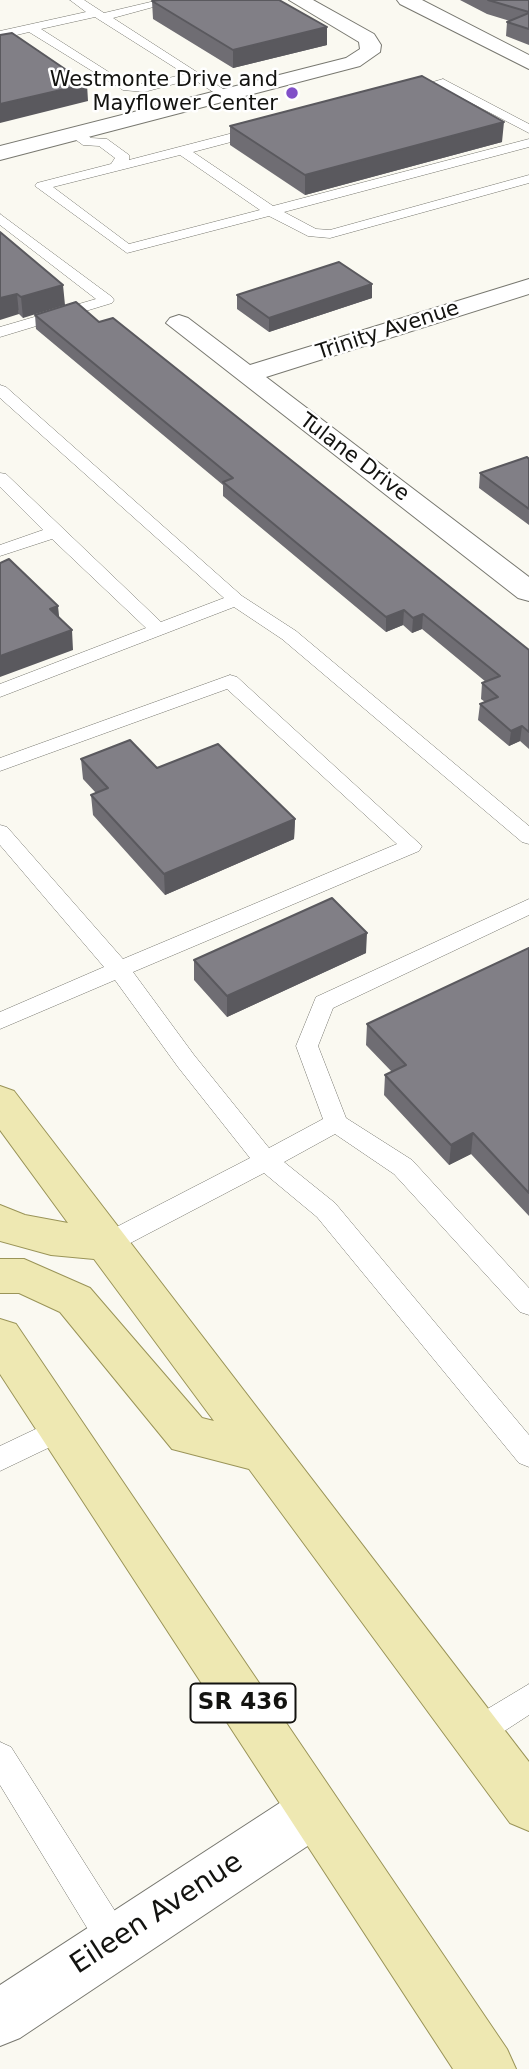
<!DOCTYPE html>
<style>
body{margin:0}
canvas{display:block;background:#faf9f1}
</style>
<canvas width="529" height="2069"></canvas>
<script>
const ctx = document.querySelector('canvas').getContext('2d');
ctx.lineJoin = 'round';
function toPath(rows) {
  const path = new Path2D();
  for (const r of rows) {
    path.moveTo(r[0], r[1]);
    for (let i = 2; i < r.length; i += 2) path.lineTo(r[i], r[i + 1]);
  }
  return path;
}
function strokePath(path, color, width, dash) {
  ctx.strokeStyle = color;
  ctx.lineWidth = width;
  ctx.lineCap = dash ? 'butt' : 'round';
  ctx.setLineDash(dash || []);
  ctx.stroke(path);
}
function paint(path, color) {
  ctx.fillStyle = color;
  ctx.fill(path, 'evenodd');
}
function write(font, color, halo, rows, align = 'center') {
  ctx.font = font + ' "DejaVu Sans",sans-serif';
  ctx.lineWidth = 5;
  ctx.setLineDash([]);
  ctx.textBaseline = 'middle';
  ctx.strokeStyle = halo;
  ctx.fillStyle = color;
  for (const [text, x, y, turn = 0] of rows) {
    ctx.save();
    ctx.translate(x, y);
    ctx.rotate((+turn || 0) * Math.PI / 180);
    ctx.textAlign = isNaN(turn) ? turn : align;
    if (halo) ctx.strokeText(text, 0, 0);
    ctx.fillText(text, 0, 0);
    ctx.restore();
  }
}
const service = toPath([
 [70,0,84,0,104,13,159,0,179,0,113,18,234,96,232,99,224,99,193,79,144,92,123,90,29,32,0,39,0,31,86,12,70,0],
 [95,17,98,19,185,74,144,84,126,83,41,29,95,17],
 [443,79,529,124,529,133,441,87,405,96,399,92,443,79],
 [260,126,265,127,265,133,193,152,273,206,529,139,529,147,284,212,316,229,330,230,529,175,529,183,330,238,308,236,269,216,127,253,35,186,37,183,111,164,115,158,99,146,83,145,72,137,72,131,82,131,91,138,107,139,129,155,129,160,260,126],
 [180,155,260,210,129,244,53,187,180,155],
 [0,214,112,297,114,300,112,303,0,337,0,327,96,299,0,225,0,214],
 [0,385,6,387,242,596,296,631,529,826,529,844,522,842,282,639,234,607,0,697,0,684,146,628,52,539,0,556,0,545,43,530,0,487,0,473,6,474,161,622,224,598,0,398,0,385],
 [230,675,237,677,422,846,419,851,133,972,194,1055,269,1148,323,1119,296,1046,316,997,529,899,529,915,333,1008,318,1046,346,1118,412,1160,529,1288,529,1315,520,1312,394,1174,335,1134,284,1162,335,1203,529,1435,529,1467,519,1463,317,1217,264,1173,117,1250,108,1253,99,1250,95,1243,99,1236,250,1158,178,1067,115,980,0,1029,0,1012,104,967,0,845,0,825,7,827,123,959,397,844,227,689,0,771,0,758,230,675],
 [61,1417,71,1421,75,1429,71,1437,0,1471,0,1446,61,1417],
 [529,1684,529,1715,486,1743,475,1748,464,1743,460,1733,464,1723,529,1684],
 [0,1742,11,1747,127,1930,131,1942,127,1954,115,1958,103,1954,0,1785,0,1742]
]);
const minor = toPath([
 [397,0,422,0,529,55,529,69,400,4,397,0],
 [529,279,529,294,266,377,529,577,529,601,518,598,166,323,170,318,179,315,188,318,250,365,529,279],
 [314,1785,333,1793,340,1811,333,1829,20,2038,0,2046,0,1985,295,1793,314,1785]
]);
const tertiary = toPath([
 [289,0,313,0,374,34,381,45,380,52,360,66,0,160,0,146,346,58,360,49,359,42,289,0]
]);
const primary = toPath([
 [0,1086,14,1091,529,1762,529,1831,510,1823,249,1469,172,1449,60,1312,19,1293,0,1293,0,1259,24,1259,90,1288,202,1418,214,1421,94,1259,51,1255,0,1241,0,1205,25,1215,68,1223,0,1130,0,1086],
 [0,1319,16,1324,507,2049,516,2069,453,2069,0,1374,0,1319]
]);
strokePath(service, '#787870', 1);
strokePath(minor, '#787870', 2);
strokePath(tertiary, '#787870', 2);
strokePath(primary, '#9a9458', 2);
paint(service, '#fff');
paint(minor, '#fff');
paint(tertiary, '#fff');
paint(primary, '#eee8b2');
paint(toPath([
 [460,0,529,0,529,45,506,36,507,22,510,21,487,14],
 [152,1,327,27,327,45,233,68,153,19],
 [230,126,502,142,305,195,230,145],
 [0,232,63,285,23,318,19,314],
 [372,284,372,298,269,332,237,309,237,295],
 [35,315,99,322,529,650,529,749,520,741,509,746,478,720,480,704,485,702,481,699,482,683,486,682,422,629,412,633,403,625,386,632,223,496,223,485,36,329],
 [529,459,529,525,479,488,480,473],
 [81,759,157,768,295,819,294,839,165,895,93,815,91,795,96,793,83,779],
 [529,948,529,1216,471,1154,449,1165,384,1095,385,1075,392,1072,366,1045,367,1024],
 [366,953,227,1017,194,980,194,960]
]), '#6f6d73');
paint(toPath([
 [327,27,327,45,233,68,233,50],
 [87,84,88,101,0,123,0,104],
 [504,122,502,142,305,195,305,175],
 [372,284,372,298,269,332,269,318],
 [63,285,65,305,23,318,21,297],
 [17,294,19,314,0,320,0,298],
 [58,606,60,625,50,609],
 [404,610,403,625,386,632,386,617],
 [423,614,422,629,412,633,413,618],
 [72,630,73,650,0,677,0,656],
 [522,726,520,741,509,746,511,731],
 [295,819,294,839,165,895,164,874],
 [367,933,366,953,227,1017,227,996],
 [473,1133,471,1154,449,1165,451,1145]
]), '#5a595e');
const building = toPath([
 [159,0,279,0,327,27,233,50,152,1,159,0],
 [488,0,529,0,529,12,488,0],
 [529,13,529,29,507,22,529,13],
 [12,33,87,84,0,104,0,35,12,33],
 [422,76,504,122,305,175,230,126,422,76],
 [0,232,63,285,21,297,17,294,0,298,0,232],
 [339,262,372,284,269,318,237,295,339,262],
 [76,302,99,322,113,318,529,650,529,732,522,726,511,731,480,704,498,697,482,683,500,676,423,614,413,618,404,610,386,617,223,482,233,478,35,315,76,302],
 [527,457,529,459,529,509,480,473,527,457],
 [9,559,58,606,50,609,72,630,0,656,0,563,9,559],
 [130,740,157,768,218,744,295,819,164,874,91,795,108,788,81,759,130,740],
 [332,898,367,933,227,996,194,960,332,898],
 [529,948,529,1193,473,1133,451,1145,385,1075,406,1065,367,1024,529,948]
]);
paint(building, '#817f86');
strokePath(building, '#5a595e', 2);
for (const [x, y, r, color] of [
 [292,93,7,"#8150c8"]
]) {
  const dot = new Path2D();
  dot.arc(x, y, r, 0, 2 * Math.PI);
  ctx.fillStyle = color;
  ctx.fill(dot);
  strokePath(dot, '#fff', 2.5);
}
write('21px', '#131310', '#fff', [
 ["Westmonte Drive and",278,81],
 ["Mayflower Center",278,105]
], 'right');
write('21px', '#131310', '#fff', [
 ["Trinity Avenue",388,331,-18],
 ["Tulane Drive",354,458,37]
]);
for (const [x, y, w] of [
 [243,1703,105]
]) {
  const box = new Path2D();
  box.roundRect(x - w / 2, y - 19.5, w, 39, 5);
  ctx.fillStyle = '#fff';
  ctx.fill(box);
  strokePath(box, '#131310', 2);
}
write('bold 23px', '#131310', null, [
 ["SR 436",243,1703]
]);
write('28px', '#131310', '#fff', [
 ["Eileen Avenue",157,1914,-33]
]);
</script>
